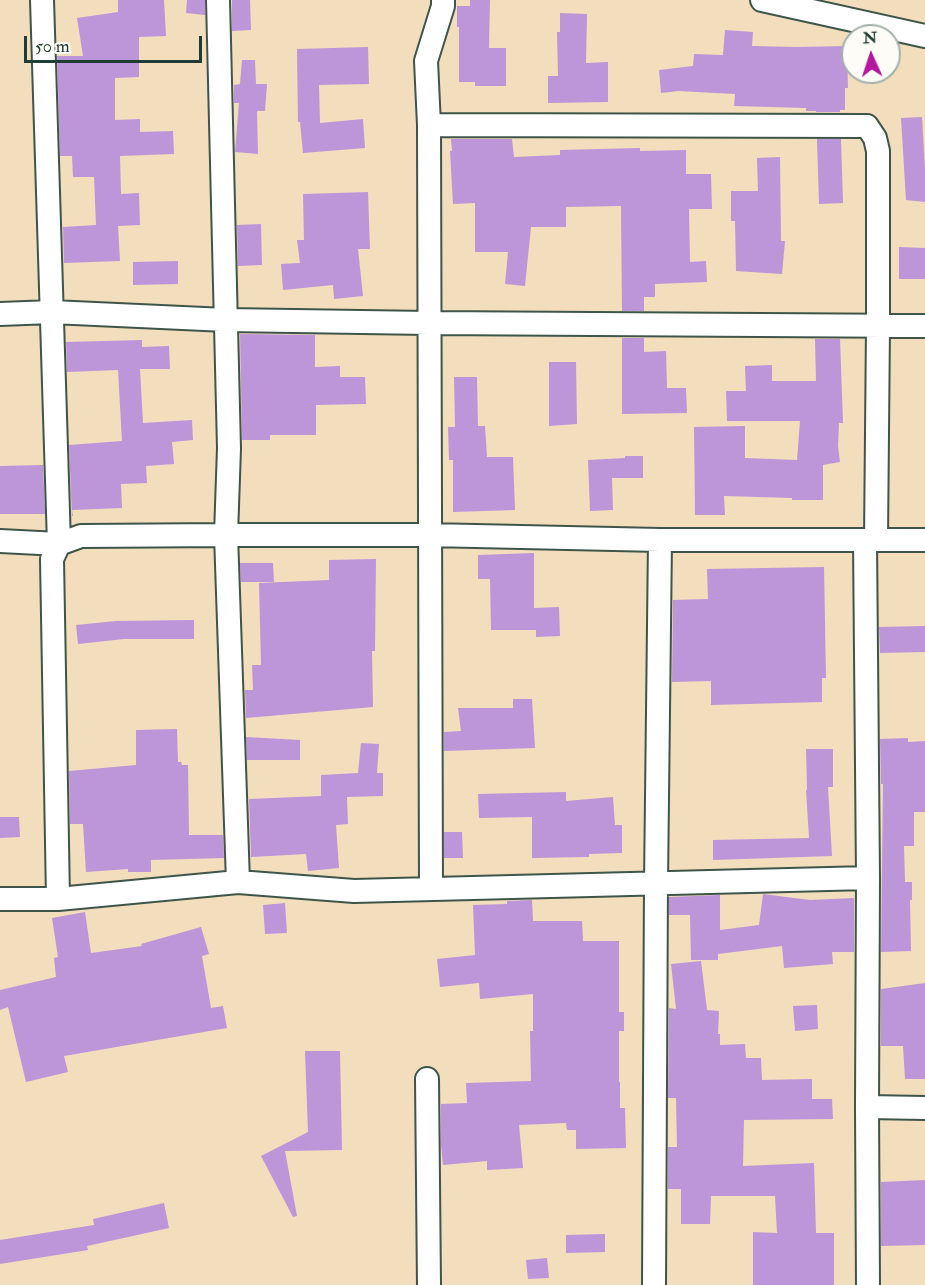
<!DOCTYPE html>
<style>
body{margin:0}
#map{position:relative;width:925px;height:1285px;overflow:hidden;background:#f2ddbd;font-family:"IM FELL Double Pica",serif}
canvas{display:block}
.north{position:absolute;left:841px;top:24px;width:60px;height:60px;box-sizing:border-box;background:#fdfcf7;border:2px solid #a4b0a9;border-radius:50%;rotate:357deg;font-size:16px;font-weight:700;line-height:24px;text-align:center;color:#1f3d34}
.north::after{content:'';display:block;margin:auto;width:21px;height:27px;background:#b5179e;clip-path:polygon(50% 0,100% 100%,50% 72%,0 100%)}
.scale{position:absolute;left:24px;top:36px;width:178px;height:27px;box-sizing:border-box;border:3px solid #1f3d34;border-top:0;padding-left:8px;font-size:18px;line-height:21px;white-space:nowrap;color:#1f3d34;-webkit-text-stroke:4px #fdfcf7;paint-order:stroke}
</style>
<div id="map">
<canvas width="925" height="1285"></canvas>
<div class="north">N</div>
<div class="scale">50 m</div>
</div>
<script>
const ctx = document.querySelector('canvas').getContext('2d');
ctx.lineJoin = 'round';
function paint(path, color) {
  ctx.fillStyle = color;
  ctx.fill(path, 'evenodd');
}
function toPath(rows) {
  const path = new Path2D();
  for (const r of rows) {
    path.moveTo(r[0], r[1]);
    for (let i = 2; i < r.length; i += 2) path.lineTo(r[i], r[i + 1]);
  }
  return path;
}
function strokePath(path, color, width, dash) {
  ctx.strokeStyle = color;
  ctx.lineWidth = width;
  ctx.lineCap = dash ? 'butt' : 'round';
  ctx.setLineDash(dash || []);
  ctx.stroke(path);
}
paint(toPath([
 [118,0,164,0,166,36,139,37,139,77,115,78,115,120,140,119,140,132,173,131,174,154,120,156,121,194,139,193,140,225,118,226,120,261,64,263,63,227,96,225,94,177,73,177,72,156,60,156,57,56,83,56,77,18,118,12],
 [187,0,205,0,205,15,186,13],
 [232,0,250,0,251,30,232,31],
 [470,0,490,0,489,48,506,48,506,86,475,86,475,82,459,82,459,27,457,27,457,6,470,6],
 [560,13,587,14,586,63,608,62,608,102,548,103,548,76,558,76,557,32,560,32],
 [725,30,753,32,752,46,796,47,847,46,848,88,845,88,845,110,840,110,840,112,816,112,816,111,806,111,806,108,734,106,735,94,678,91,661,93,659,70,693,66,694,54,723,55],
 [368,47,369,84,319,85,320,123,363,119,365,148,303,153,300,122,298,122,297,49],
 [242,60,255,60,256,84,267,84,265,111,257,111,258,154,235,152,239,103,234,103,234,85,240,84],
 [922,117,925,169,925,202,906,200,901,118],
 [451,139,512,139,514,157,560,155,560,150,640,148,640,151,686,150,686,174,711,174,712,209,689,209,690,262,706,261,707,282,655,284,655,297,644,297,644,311,622,311,621,206,566,207,566,227,531,227,525,286,505,284,508,252,475,252,475,203,453,204,450,151,452,151],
 [817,139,841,139,843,203,819,204],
 [780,157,781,241,785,241,782,274,736,271,735,221,731,221,731,191,758,191,757,158],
 [368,192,370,249,358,249,363,296,334,299,333,285,283,290,281,264,300,263,297,240,304,240,303,194],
 [261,224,262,265,238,266,237,225],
 [899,247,925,248,925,279,899,279],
 [178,261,178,284,133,285,133,262],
 [240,334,315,335,315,367,340,366,340,377,365,377,366,404,316,405,316,435,270,435,270,440,242,440],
 [622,338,644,338,644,352,666,351,667,388,686,388,687,413,622,414],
 [815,339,840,339,843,423,839,423,838,446,840,462,823,465,823,500,792,500,792,498,724,496,725,515,695,515,694,427,745,426,745,458,797,460,800,421,727,421,726,391,746,391,745,366,772,365,772,381,816,381],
 [142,340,142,347,169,346,170,369,140,369,143,423,192,420,193,440,172,442,174,464,146,466,147,483,121,484,122,508,72,510,73,516,72,516,69,445,122,441,118,370,67,372,66,342],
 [549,362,576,362,577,424,549,426],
 [454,377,477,377,478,426,485,426,487,457,513,457,515,510,453,512,453,460,449,460,448,427,455,427],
 [625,456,643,456,643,478,612,478,613,510,590,511,588,460,625,458],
 [43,465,45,514,0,514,0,466],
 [534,553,534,608,559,607,560,636,536,637,536,630,491,630,490,579,478,579,478,555],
 [376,559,375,651,372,651,373,707,246,718,245,690,253,690,252,665,261,665,259,583,329,580,329,560],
 [240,563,273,563,274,582,241,582],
 [824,567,826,678,822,678,822,702,711,705,711,681,672,682,673,600,708,599,707,569],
 [194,620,194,639,124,639,78,644,76,625,116,621],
 [925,626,925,652,880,653,879,627],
 [513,699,532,699,535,748,444,751,444,732,461,731,458,708,513,708],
 [177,729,178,762,181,762,182,765,188,765,189,835,223,835,224,858,151,860,151,872,128,872,128,869,86,872,83,824,70,824,69,771,136,765,136,730],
 [246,737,300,740,300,760,247,760],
 [908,738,908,742,925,741,925,812,914,812,914,846,904,846,905,882,912,882,912,900,910,900,911,951,881,952,883,784,881,784,880,739],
 [361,743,379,744,377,773,383,773,383,796,347,797,348,824,336,825,339,868,308,871,306,854,251,857,249,799,321,796,321,775,358,773],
 [806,749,833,749,833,787,828,787,832,856,713,860,713,840,809,838,806,790,807,790],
 [566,792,566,801,613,797,615,825,622,825,622,853,589,854,589,857,532,858,532,817,479,818,478,794],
 [0,817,19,817,20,837,0,838],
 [444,832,462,832,463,858,444,858],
 [763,894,810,900,854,898,854,952,832,952,833,964,784,968,782,946,718,954,718,960,691,960,690,915,669,915,669,897,720,895,720,930,759,925],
 [532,900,533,921,582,921,583,941,619,941,619,1012,624,1012,624,1031,619,1031,619,1082,620,1082,620,1108,625,1108,626,1148,576,1149,576,1130,567,1130,566,1123,519,1125,523,1168,487,1170,487,1161,443,1165,441,1145,441,1104,467,1103,466,1083,531,1081,530,1031,533,1031,533,994,480,999,479,983,440,987,437,959,475,955,473,905,507,904,507,901],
 [285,903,287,933,265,934,263,905],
 [85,912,91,953,142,946,141,944,201,927,209,954,202,956,211,1008,223,1006,227,1028,64,1056,68,1072,26,1082,8,1007,0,1010,0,990,56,977,54,958,58,957,52,918],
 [701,961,707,1010,719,1011,718,1034,720,1034,720,1045,745,1044,746,1058,761,1058,762,1080,812,1079,812,1099,832,1099,833,1119,744,1120,743,1166,814,1163,816,1233,834,1233,834,1285,753,1285,753,1232,777,1233,775,1196,711,1196,710,1224,681,1224,681,1189,668,1189,668,1147,677,1147,676,1098,668,1098,669,1008,676,1009,671,964],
 [925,983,925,1079,905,1079,903,1046,881,1046,881,989],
 [817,1005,818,1029,795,1031,793,1006],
 [305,1051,340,1051,342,1150,285,1151,297,1216,293,1217,261,1156,308,1132],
 [925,1180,925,1245,881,1246,881,1182],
 [164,1203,169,1228,87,1246,88,1250,0,1264,0,1240,94,1225,93,1219],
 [605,1234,605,1252,566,1253,566,1235],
 [547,1258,549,1278,528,1279,526,1260]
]), '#bc96d9');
const street = toPath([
 [42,0,59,544,52,559,58,899],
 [218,0,229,448,226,535,238,882],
 [762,0,925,36],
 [429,125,867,126,875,138,878,151,878,326,876,540],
 [0,314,52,312,226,320,429,323,925,326],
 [865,540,868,878,867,1107,868,1285],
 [0,541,59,544,81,536,226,535,429,535,660,540,925,540],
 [431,889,429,125,426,61,443,6,443,0],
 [0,899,58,899,238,882,354,891,868,878],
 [427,1079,429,1285],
 [867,1107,925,1108],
 [654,1285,656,883,660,540]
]);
strokePath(street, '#3f5549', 26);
strokePath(street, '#fff', 22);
</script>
